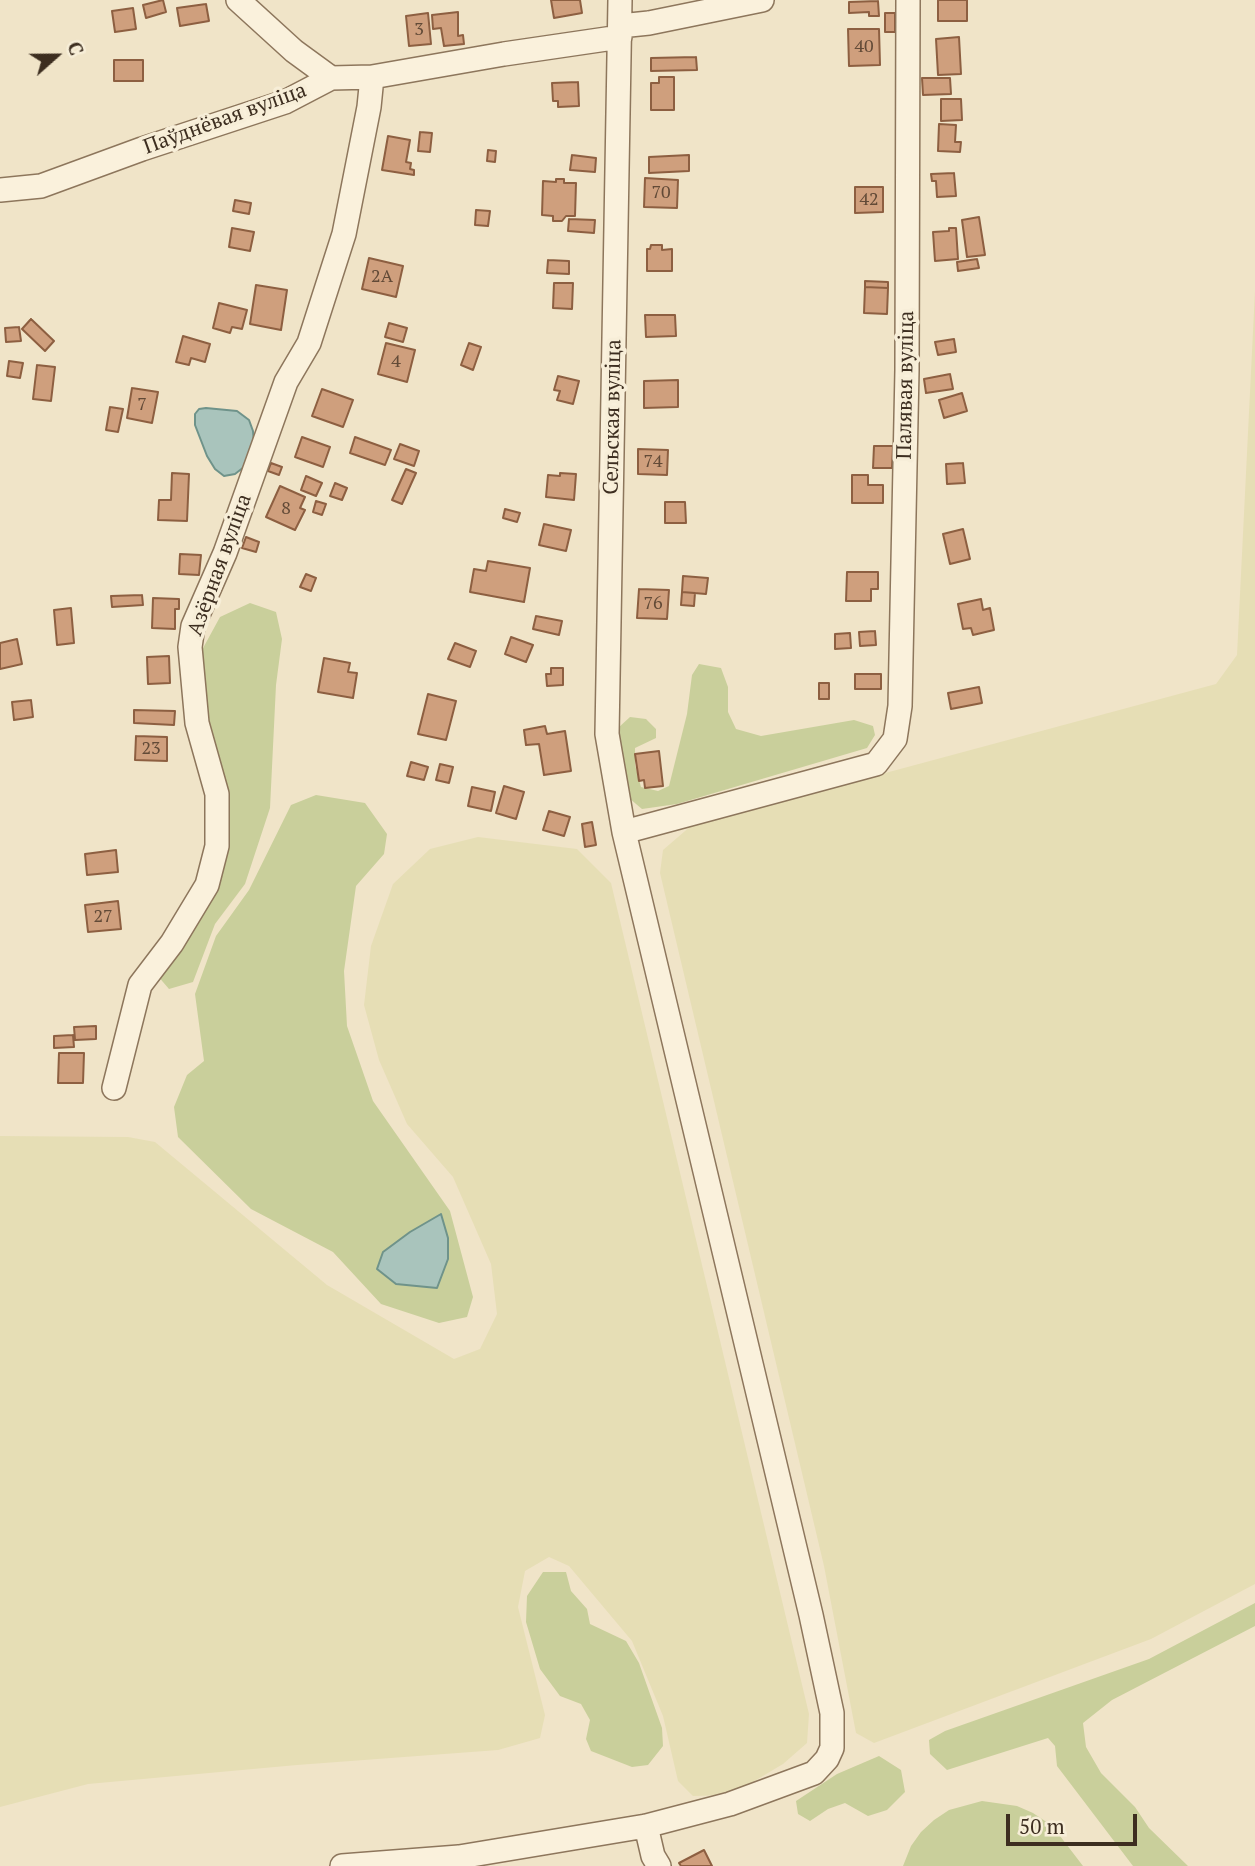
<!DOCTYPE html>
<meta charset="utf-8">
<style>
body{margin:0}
#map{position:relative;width:1255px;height:1866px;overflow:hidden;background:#f0e4c8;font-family:"PT Serif",serif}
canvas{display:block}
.north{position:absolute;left:21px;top:21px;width:70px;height:70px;-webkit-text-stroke:5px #f7eed8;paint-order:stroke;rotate:69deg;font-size:19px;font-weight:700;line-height:28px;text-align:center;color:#3d2e20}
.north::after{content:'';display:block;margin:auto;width:24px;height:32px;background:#3d2e20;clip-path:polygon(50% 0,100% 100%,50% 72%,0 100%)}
.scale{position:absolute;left:1006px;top:1814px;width:131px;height:32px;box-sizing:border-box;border:4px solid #3d2e20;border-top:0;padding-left:9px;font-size:21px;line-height:24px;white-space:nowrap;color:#3d2e20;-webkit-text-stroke:5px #f7eed8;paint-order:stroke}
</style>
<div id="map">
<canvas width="1255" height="1866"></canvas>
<div class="north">С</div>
<div class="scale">50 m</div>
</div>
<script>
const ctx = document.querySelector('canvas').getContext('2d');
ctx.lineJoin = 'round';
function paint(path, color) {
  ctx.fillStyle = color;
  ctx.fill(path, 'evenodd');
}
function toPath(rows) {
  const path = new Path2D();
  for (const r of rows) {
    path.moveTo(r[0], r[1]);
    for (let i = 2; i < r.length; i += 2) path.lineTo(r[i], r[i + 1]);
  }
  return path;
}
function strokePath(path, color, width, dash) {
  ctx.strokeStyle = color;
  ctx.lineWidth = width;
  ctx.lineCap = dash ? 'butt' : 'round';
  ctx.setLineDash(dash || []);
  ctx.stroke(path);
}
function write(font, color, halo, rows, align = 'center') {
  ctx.font = font + ' "PT Serif",serif';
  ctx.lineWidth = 7;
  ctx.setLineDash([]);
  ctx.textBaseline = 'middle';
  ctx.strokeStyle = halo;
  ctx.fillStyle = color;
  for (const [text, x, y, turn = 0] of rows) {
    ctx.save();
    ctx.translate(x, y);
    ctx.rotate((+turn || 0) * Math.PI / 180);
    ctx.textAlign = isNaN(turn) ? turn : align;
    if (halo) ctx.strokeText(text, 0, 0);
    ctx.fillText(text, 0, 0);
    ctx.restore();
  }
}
paint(toPath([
 [1255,291,1255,1584,1151,1639,874,1743,856,1733,824,1566,660,873,663,850,692,825,1216,684,1237,655],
 [478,837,577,849,611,883,809,1714,807,1743,783,1764,731,1795,693,1796,678,1781,663,1716,632,1641,569,1566,549,1557,525,1571,518,1607,545,1715,540,1738,498,1750,297,1765,88,1784,0,1807,0,1136,128,1137,155,1142,327,1285,454,1359,480,1349,497,1314,491,1264,453,1177,407,1124,379,1060,364,1005,371,946,393,884,430,849]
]), '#e6deb5');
paint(toPath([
 [250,603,276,612,282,639,276,685,270,808,245,884,215,924,193,982,169,989,157,975,219,867,202,650,220,617],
 [699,664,721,668,728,687,728,712,736,729,761,736,854,720,873,726,875,735,867,748,677,804,642,809,623,793,618,728,630,717,646,719,656,729,656,738,635,748,635,765,641,787,658,791,669,786,687,714,692,675],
 [316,795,365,803,387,834,384,854,356,886,344,971,347,1026,373,1101,450,1211,473,1297,467,1317,439,1323,381,1304,333,1252,251,1209,178,1137,174,1107,187,1075,204,1061,195,994,216,936,249,890,291,805],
 [543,1572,566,1572,571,1591,587,1609,590,1624,626,1641,639,1663,662,1728,663,1746,648,1765,632,1767,591,1751,586,1739,590,1720,581,1704,560,1696,540,1669,526,1622,527,1596],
 [1255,1603,1255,1626,1112,1700,1083,1723,1086,1747,1101,1773,1135,1807,1149,1828,1188,1866,1133,1866,1057,1766,1055,1746,1048,1738,947,1770,930,1754,929,1740,945,1731,1149,1659],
 [879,1756,901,1770,905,1792,887,1810,868,1816,845,1803,828,1809,810,1821,798,1814,796,1801,837,1774],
 [982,1801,1017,1806,1033,1813,1048,1823,1060,1836,1083,1866,903,1866,911,1846,921,1832,934,1820,949,1810]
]), '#c9cf9b');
const water = toPath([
 [206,408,237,411,249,420,253,431,254,444,244,467,235,474,224,476,215,469,207,456,195,425,195,414,199,409,206,408],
 [441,1214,448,1238,448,1259,437,1288,396,1284,377,1269,383,1252,410,1232,441,1214]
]);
paint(water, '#a9c4bc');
strokePath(water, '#6f938a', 2);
const building = toPath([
 [163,0,166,12,146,18,143,5,163,0],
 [551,0,580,0,582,13,554,18,551,0],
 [938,0,967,0,967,21,938,21,938,0],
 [878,1,879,16,869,16,869,12,849,13,849,2,878,1],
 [206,4,209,21,180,26,177,8,206,4],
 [133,8,136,29,115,32,112,11,133,8],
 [458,12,458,36,463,35,464,44,444,46,441,28,433,29,432,15,458,12],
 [428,13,431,44,409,46,406,16,428,13],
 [885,13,895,13,895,32,885,32,885,13],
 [848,29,879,29,880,65,849,66,848,29],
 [959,37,961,74,938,75,936,39,959,37],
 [696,57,697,70,651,71,651,58,696,57],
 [114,60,143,60,143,81,114,81,114,60],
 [659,77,674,77,674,110,651,110,651,83,659,83,659,77],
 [922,78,950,78,951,94,923,95,922,78],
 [578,82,579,106,558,107,558,101,553,101,552,83,578,82],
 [941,99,961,99,962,120,941,121,941,99],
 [939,124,956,125,955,142,961,142,960,152,938,151,939,124],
 [420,132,432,133,430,152,418,151,420,132],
 [388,136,410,140,406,162,411,163,410,169,414,170,414,175,382,170,388,136],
 [488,150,496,151,495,162,487,161,488,150],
 [572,155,596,158,595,172,570,170,572,155],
 [689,155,689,171,649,173,649,157,689,155],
 [954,173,956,196,937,197,936,181,932,181,931,174,954,173],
 [645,178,678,180,677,208,644,207,645,178],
 [556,179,564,179,564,183,576,183,575,216,566,216,562,221,553,221,553,216,542,215,543,181,556,182,556,179],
 [855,187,883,187,883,212,855,213,855,187],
 [235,200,251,203,249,214,233,211,235,200],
 [476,210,490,211,488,226,475,225,476,210],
 [979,217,985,255,967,257,962,220,979,217],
 [569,219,595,220,594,233,568,231,569,219],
 [232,228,254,232,250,251,229,247,232,228],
 [949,228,956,228,958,259,935,261,933,232,949,231,949,228],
 [651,245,662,245,662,250,672,249,672,271,647,271,647,249,650,249,651,245],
 [369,258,403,266,396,297,362,289,369,258],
 [977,259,979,268,958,271,957,262,977,259],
 [548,260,569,261,569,274,547,273,548,260],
 [865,281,888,282,888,288,865,287,865,281],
 [554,283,573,283,572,309,553,308,554,283],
 [256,285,287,290,281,330,250,324,256,285],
 [865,287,888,288,887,314,864,313,865,287],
 [219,303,247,310,242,329,232,327,230,333,213,328,219,303],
 [645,315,675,315,676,336,646,337,645,315],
 [31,319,54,341,45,351,22,329,31,319],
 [389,323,407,328,403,342,385,337,389,323],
 [19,327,21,341,6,342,5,328,19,327],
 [183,336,210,344,205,362,191,358,189,365,176,362,183,336],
 [954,339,956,352,938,355,935,342,954,339],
 [386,343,415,350,407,382,378,374,386,343],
 [469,343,481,347,473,370,461,365,469,343],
 [9,361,23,363,20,378,7,376,9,361],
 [37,365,55,367,51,401,33,399,37,365],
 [950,374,953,389,926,393,924,379,950,374],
 [558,376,579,381,573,404,557,400,560,391,554,390,558,376],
 [678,380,678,407,644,408,644,381,678,380],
 [132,388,158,392,152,423,127,418,132,388],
 [322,389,353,400,343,427,312,416,322,389],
 [962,393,967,411,944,418,939,400,962,393],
 [110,407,123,409,118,432,106,430,110,407],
 [302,437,330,447,323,467,295,457,302,437],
 [355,437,391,450,385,465,350,453,355,437],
 [400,444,419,451,414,466,394,459,400,444],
 [874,446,893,446,892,468,873,468,874,446],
 [638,449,668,450,667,475,638,474,638,449],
 [271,463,282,467,279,475,268,471,271,463],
 [963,463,965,483,947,484,946,464,963,463],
 [406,469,416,473,402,504,392,500,406,469],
 [172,473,189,474,187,521,158,520,159,500,171,500,172,473],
 [560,473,576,474,574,500,546,497,548,475,560,476,560,473],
 [852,475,868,475,868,485,883,485,883,503,852,503,852,475],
 [306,476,322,483,316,496,301,490,306,476],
 [335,483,347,488,342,500,330,496,335,483],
 [280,486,305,497,300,508,305,510,295,530,266,517,280,486],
 [316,501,326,504,322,515,313,512,316,501],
 [665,502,685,502,686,523,665,523,665,502],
 [505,509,520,513,517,522,503,518,505,509],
 [544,524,571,530,566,551,539,545,544,524],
 [963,529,970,559,950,564,943,534,963,529],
 [246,537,259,542,256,552,242,548,246,537],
 [180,554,201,555,199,575,179,574,180,554],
 [488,561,530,568,524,602,470,592,474,569,486,571,488,561],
 [847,572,878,572,878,589,871,589,871,601,846,601,847,572],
 [306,574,316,578,311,591,300,587,306,574],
 [683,576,708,578,706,594,682,592,683,576],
 [639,589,669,590,667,619,637,618,639,589],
 [682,592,695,593,694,606,681,605,682,592],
 [142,595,143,605,112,607,111,596,142,595],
 [153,598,179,599,179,609,175,609,175,629,152,628,153,598],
 [981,599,983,610,990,608,994,630,973,635,971,628,963,629,958,604,981,599],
 [71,608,74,643,57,645,54,610,71,608],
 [536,616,562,621,559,635,533,629,536,616],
 [875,631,876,645,860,646,859,632,875,631],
 [850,633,851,648,835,649,835,634,850,633],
 [511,637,533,645,526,662,505,654,511,637],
 [17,639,22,664,0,669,0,643,17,639],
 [455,643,476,651,470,667,448,659,455,643],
 [169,656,170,683,148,684,147,657,169,656],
 [324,658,350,663,348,672,357,673,353,698,318,692,324,658],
 [551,668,563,668,563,685,547,686,546,674,551,674,551,668],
 [855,674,881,674,881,689,855,689,855,674],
 [819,683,829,683,829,699,819,699,819,683],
 [979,687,982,703,951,709,948,693,979,687],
 [428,694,456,701,446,740,418,734,428,694],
 [31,700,33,717,14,720,12,702,31,700],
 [134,710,175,711,174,725,134,723,134,710],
 [545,726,547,734,565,731,571,771,544,775,539,744,526,745,524,730,545,726],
 [136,736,167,737,167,761,135,760,136,736],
 [659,751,663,786,645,788,644,780,639,781,635,754,659,751],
 [411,762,428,767,424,780,407,776,411,762],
 [440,764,453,767,449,783,436,780,440,764],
 [504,786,524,792,516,819,496,813,504,786],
 [472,787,495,792,491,811,468,806,472,787],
 [549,811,570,817,564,836,543,830,549,811],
 [592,822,596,845,585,847,582,824,592,822],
 [116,850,118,872,87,875,85,854,116,850],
 [118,901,121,929,88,932,85,905,118,901],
 [96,1026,96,1039,75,1040,74,1027,96,1026],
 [73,1035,74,1047,54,1048,54,1036,73,1035],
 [59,1053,84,1053,83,1083,58,1083,59,1053],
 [704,1850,712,1866,681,1866,679,1863,704,1850]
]);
paint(building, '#cf9f7d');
strokePath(building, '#8d5f41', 2);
const minor = toPath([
 [238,0,294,51,331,78],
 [620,26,649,23,762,0],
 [0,190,41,186,142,149,285,102,331,78,372,77,504,54,620,37],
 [624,832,876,764,895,739,900,706,907,370,908,0],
 [114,1088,140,985,172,943,207,885,217,846,217,794,197,723,190,647,193,626,225,553,286,382,309,343,344,234,369,107,372,77],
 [646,1826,653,1856,659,1866],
 [342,1866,459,1857,646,1826,730,1804,814,1773,827,1759,832,1748,832,1713,811,1615,624,832,607,734,620,0]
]);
strokePath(minor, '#8d765c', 26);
strokePath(minor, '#faf1dc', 23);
write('18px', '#624a37', null, [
 ["3",419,30],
 ["40",864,47],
 ["70",661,193],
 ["42",869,200],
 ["2А",382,277],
 ["4",396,362],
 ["7",142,405],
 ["74",653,462],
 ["8",286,509],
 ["76",653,604],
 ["23",151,749],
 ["27",103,917]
]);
write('21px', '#3d2e20', '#f7eed8', [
 ["Паўднёвая вуліца",225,119,-20],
 ["Палявая вуліца",906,385,-89],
 ["Сельская вуліца",613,417,-89],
 ["Азёрная вуліца",220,565,-70]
]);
</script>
